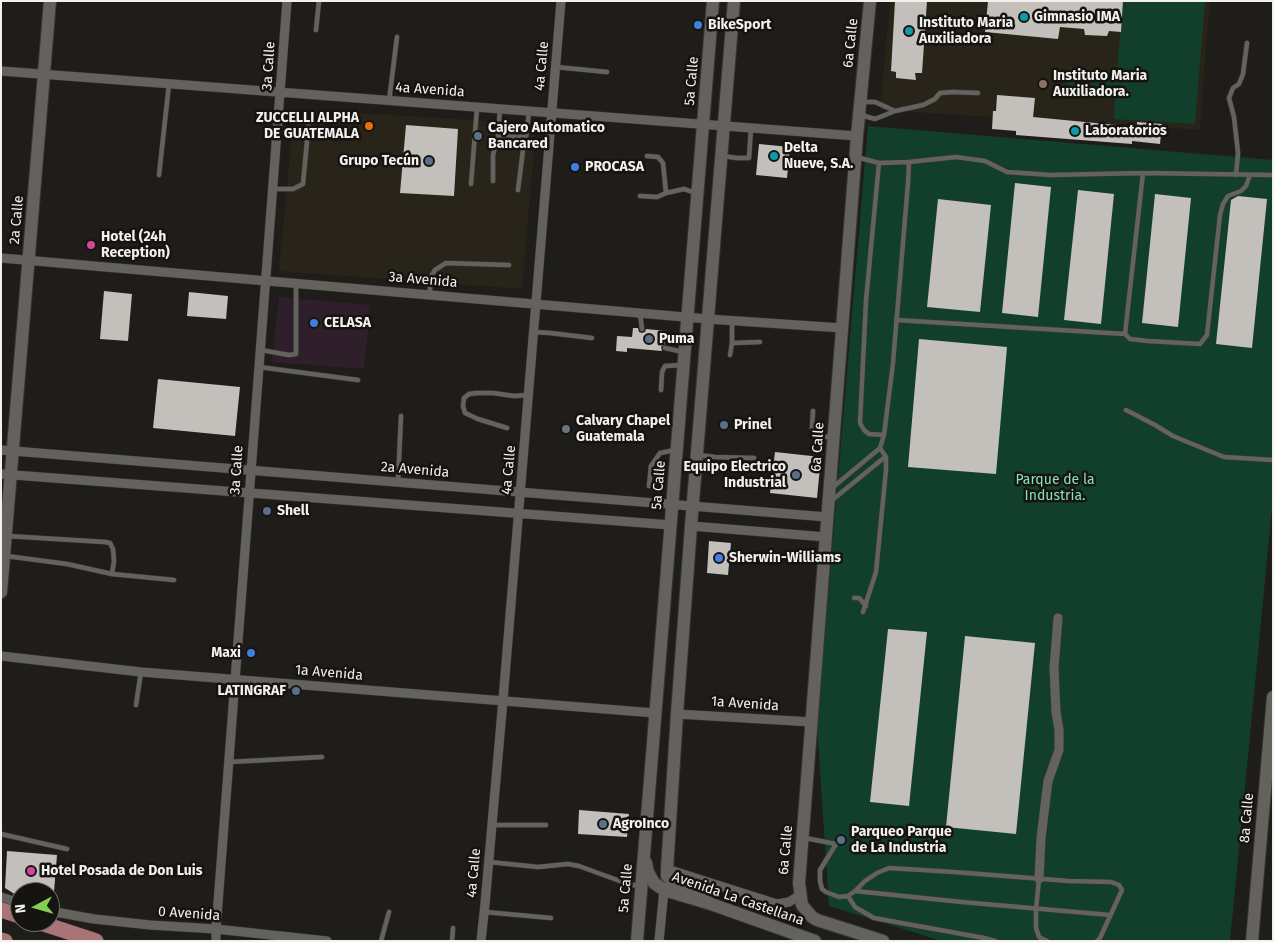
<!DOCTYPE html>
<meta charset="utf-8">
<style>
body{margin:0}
#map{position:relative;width:1274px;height:942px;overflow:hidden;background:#1f1d19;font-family:"Fira Sans",sans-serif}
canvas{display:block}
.frame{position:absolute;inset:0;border:2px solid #f3f1ee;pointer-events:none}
.north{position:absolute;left:10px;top:882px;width:50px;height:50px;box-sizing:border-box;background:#161410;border:1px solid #6e6c69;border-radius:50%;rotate:264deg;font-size:14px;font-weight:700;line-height:20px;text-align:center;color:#f3f1ee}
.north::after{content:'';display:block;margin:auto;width:18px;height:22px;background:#83d04e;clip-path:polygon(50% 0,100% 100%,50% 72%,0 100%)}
</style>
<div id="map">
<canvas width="1274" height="942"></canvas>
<div class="frame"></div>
<div class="north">N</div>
</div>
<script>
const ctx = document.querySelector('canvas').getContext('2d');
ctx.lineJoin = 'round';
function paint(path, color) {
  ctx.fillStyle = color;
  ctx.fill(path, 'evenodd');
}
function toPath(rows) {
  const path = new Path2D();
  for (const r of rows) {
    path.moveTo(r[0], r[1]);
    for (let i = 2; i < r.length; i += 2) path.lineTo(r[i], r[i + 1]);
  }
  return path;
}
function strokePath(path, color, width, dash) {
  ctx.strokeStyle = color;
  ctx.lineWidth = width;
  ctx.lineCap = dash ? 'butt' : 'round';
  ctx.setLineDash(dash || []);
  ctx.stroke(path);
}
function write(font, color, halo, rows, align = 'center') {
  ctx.font = font + ' "Fira Sans",sans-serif';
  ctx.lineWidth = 5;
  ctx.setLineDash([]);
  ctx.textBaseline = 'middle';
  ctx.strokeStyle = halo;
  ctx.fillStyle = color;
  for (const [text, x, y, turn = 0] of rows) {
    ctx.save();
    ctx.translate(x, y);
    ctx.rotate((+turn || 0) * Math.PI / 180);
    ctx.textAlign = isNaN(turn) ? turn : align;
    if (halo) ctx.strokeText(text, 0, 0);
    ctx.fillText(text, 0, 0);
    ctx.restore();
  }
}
paint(toPath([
 [279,297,370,305,364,369,272,362]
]), '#2e1f2a');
paint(toPath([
 [890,1,1210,1,1205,59,1200,130,880,110],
 [294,109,536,124,522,289,279,271]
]), '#28241a');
paint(toPath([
 [1123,1,1205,1,1195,124,1114,119,1115,99,1066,96,1069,67,1117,71],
 [868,126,1273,160,1273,498,1230,941,942,941,829,906,817,725]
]), '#123f2c');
paint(toPath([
 [895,1,927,1,922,73,915,73,916,80,896,78,896,72,891,71],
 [988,1,1123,1,1121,32,1109,31,1107,36,1085,35,1084,29,1060,27,1058,39,985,32],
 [997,95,1035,98,1033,117,1137,127,1137,122,1162,124,1160,144,1132,141,1132,144,1016,135,1016,131,992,129,993,111,996,111],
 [406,125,458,129,454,196,400,193],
 [759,144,790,147,787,178,756,175],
 [1015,183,1051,187,1038,317,1002,313],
 [1078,190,1114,194,1101,324,1064,320],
 [1155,194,1191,198,1178,327,1142,323],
 [1238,196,1267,199,1252,348,1216,344,1231,200],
 [938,199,991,205,980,312,927,307],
 [104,291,132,294,128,341,100,339],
 [189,292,228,296,226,319,187,316],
 [633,328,638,328,639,332,642,333,645,332,646,329,666,331,665,344,661,347,662,351,627,348,627,352,616,351,617,336,632,337],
 [919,339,1007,347,996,474,908,467],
 [158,379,240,387,235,436,153,428],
 [775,452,821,457,817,498,770,493],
 [709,541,731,543,728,575,707,573],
 [888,629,927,632,909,806,870,802],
 [965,636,1035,643,1016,834,946,827],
 [579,810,629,814,627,837,578,834],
 [7,851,57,855,54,892,20,892,20,896,16,895,5,888]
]), '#c3bfba');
const lane = toPath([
 [316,30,319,1],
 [556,67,607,72],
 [389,101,397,37],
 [862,102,875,102,895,111,923,105,935,99,940,93,953,92,978,93],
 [861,115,875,119,895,111],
 [498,136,526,137,523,150,518,190],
 [526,137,529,112],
 [647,156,658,157,663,163,666,193],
 [723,156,737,158,749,158,751,128],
 [856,157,879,163],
 [909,162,956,157,985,161,1007,172,1051,175,1143,173,1273,175],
 [1143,173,1125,334,1130,339,1148,341,1200,344,1207,335,1220,215,1223,204,1228,196,1241,191,1246,186,1250,175],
 [159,175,169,84],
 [1236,175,1238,153,1234,117,1229,98,1233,88,1239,84,1243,74,1247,43],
 [493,181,493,155,498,136,500,109],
 [471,184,477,108],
 [273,189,293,189,303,184,309,120],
 [640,196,657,197,666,193,684,189,696,193],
 [430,295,430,278,435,270,446,263,509,265],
 [640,313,642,329],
 [732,320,732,343,760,342],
 [896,320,1125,334],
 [534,332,550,333,592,338],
 [665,348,683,352],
 [261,350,289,355,296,354,296,284],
 [730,355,732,343],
 [259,367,358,380],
 [661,390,662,372,665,366,682,365],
 [1126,410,1155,425,1173,436,1224,457,1273,460],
 [813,411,812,428,814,435,818,438,832,436],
 [507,428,478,419,465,413,463,406,464,398,469,394,477,393,493,393,514,396,528,395],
 [698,455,715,457,754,458],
 [398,482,401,416],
 [649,486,651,466,660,453,675,450],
 [832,488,880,448,884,435,893,363,908,183,909,162,879,163,871,247,866,301,860,423,864,430,869,434,884,435],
 [831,501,885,457],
 [6,556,67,564,112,574,114,561,113,549,110,543,105,542,7,536],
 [112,574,174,580],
 [854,598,859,598,866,606],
 [863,612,876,572,886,470,886,457,880,448],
 [136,705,141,672],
 [229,762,322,757],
 [492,825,546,825],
 [1,834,67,849],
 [805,838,836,844,820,870,820,881,822,889,826,892,839,897,848,896,855,891,865,881,877,873,889,868,954,872,1069,881,1111,882,1119,885,1122,890,1100,938,1097,941],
 [489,862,538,867,568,864,579,866,628,884,639,886],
 [1039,879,1036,909,1036,928,1039,937,1047,941],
 [855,891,962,902,1110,915],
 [848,896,855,907,874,918,984,938,995,941],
 [485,912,551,918],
 [381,941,389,912],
 [452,941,453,928]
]);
const street = toPath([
 [1,71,857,136],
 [1,258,708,319,842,328],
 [1,450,827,517],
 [1,474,671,525],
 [691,526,826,537],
 [1,656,141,672,655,713],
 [677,714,812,722],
 [667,869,777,904,789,902,800,895],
 [1039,879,1041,838,1048,781,1059,750,1059,730,1056,712,1054,668,1058,618],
 [1,897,20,903],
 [50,911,94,919,150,925,216,929,327,941],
 [216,941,216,929,287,1],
 [481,941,485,904,503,700,561,1],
 [659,941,664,890,666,887]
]);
const secondary = toPath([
 [870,1,857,136,799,883,802,905,812,917,817,920,883,941],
 [1,592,50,1],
 [646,863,648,872,654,883,664,890,711,904,815,941],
 [711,904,674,883,667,876,667,869,677,714,691,526,734,1],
 [637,941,713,1],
 [1252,941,1273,697]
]);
const primary = toPath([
 [1,910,20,916],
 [38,922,96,941],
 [1,940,5,941]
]);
strokePath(lane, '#383734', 5.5);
strokePath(street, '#383734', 10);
strokePath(secondary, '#383734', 14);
strokePath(primary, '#383734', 16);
strokePath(lane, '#64625d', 4.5);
strokePath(street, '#64625d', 9);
strokePath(secondary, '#64625d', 12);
strokePath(primary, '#aa7477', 15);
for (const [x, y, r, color] of [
 [1024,17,5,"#0f9aa8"],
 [698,25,5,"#3f7fe0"],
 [909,31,5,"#0f9aa8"],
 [1043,84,5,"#8d6e63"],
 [369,126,5,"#e8710a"],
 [1075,131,5,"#0f9aa8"],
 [478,136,5,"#5c6f8a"],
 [774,156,5,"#0f9aa8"],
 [429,161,5,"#5c6f8a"],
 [575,167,5,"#3f7fe0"],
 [91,245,5,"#d1479c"],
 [314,323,5,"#3f7fe0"],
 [649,339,5,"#5c6f8a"],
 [724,425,5,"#5c6f8a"],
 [566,429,5,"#6b7280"],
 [796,475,5,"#5c6f8a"],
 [267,511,5,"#5c6f8a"],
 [719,558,5,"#3f7fe0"],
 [251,653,5,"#3f7fe0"],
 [296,691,5,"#5c6f8a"],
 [603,824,5,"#5c6f8a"],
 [841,840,5,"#5c6f8a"],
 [31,871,5,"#d1479c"]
]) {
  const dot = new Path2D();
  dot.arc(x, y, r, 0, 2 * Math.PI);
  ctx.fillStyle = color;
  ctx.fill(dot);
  strokePath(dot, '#161410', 2);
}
write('bold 14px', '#f3f1ee', '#161410', [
 ["Gimnasio IMA",1034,17],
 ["Instituto Maria",919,23],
 ["Auxiliadora",919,39],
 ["BikeSport",708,25],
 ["Instituto Maria",1053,76],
 ["Auxiliadora.",1053,92],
 ["ZUCCELLI ALPHA",359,118,"right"],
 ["DE GUATEMALA",359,134,"right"],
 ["Cajero Automatico",488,128],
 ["Bancared",488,144],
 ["Laboratorios",1085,131],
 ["Delta",784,148],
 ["Nueve, S.A.",784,164],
 ["Grupo Tecún",419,161,"right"],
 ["PROCASA",585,167],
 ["Hotel (24h",101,237],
 ["Reception)",101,253],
 ["CELASA",324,323],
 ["Puma",659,339],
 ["Calvary Chapel",576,421],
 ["Guatemala",576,437],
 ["Prinel",734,425],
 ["Equipo Electrico",786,467,"right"],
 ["Industrial",786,483,"right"],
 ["Shell",277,511],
 ["Sherwin-Williams",729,558],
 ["Maxi",241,653,"right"],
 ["LATINGRAF",286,691,"right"],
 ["AgroInco",613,824],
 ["Parqueo Parque",851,832],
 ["de La Industria",851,848],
 ["Hotel Posada de Don Luis",41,871]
], 'left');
write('14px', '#f3f1ee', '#161410', [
 ["6a Calle",851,43,-84],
 ["3a Calle",269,66,-86],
 ["4a Calle",542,66,-85],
 ["5a Calle",692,81,-85],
 ["4a Avenida",430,90,4],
 ["2a Calle",17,220,-85],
 ["3a Avenida",423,280,5],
 ["6a Calle",818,447,-86],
 ["3a Calle",237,470,-86],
 ["2a Avenida",415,470,5],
 ["4a Calle",509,470,-85],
 ["5a Calle",659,485,-85],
 ["1a Avenida",329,673,5],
 ["1a Avenida",745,704,4],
 ["8a Calle",1247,818,-85],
 ["6a Calle",786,850,-85],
 ["4a Calle",474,873,-85],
 ["5a Calle",626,888,-85],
 ["Avenida La Castellana",738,899,19],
 ["0 Avenida",189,914,4]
]);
write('14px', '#85e3b5', '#161410', [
 ["Parque de la",1055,480],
 ["Industria.",1055,496]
]);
</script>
